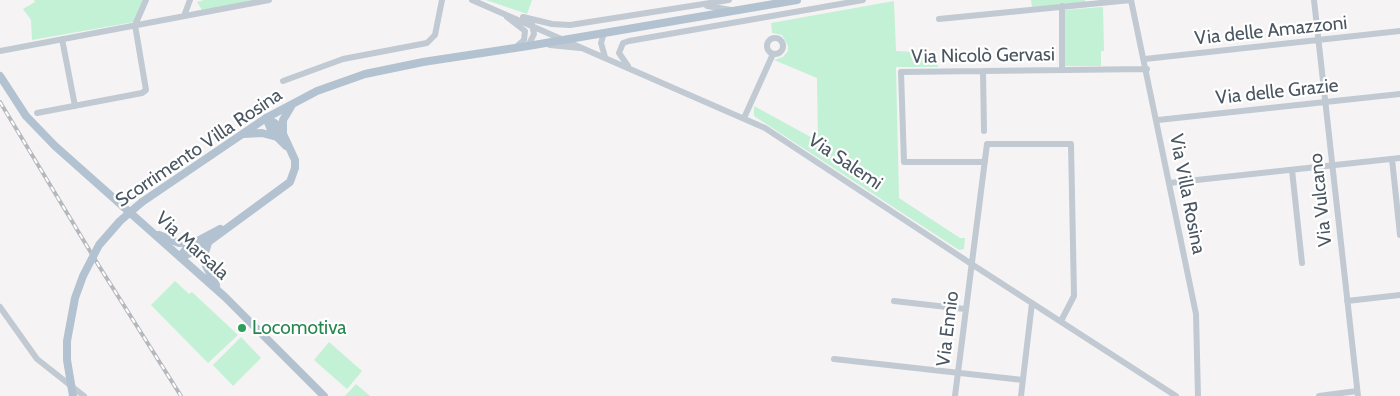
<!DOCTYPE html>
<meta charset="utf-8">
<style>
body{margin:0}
canvas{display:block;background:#f5f3f3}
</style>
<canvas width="1400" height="396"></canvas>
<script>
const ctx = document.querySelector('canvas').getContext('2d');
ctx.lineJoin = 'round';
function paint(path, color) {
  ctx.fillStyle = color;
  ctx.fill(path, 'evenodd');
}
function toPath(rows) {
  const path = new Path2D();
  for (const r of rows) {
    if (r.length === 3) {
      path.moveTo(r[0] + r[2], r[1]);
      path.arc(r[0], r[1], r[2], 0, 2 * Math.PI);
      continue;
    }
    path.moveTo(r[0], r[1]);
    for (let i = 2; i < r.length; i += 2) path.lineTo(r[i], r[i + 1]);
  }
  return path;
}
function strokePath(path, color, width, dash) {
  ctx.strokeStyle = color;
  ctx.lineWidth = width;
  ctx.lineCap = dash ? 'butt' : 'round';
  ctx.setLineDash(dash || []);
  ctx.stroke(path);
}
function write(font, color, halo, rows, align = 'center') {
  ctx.font = font + ' Cabin,sans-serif';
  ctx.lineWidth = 4.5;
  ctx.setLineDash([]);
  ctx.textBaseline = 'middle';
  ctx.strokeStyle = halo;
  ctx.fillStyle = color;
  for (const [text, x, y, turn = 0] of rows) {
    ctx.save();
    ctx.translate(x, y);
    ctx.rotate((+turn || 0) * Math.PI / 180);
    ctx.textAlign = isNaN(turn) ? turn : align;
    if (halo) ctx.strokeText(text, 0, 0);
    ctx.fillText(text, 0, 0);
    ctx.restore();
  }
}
paint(toPath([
 [34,0,143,0,134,22,32,40,31,20,23,9,35,2],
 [204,0,258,0,202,10,197,2],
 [486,0,532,0,527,14],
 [1031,0,1085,0,1085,2,1032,7],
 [894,1,896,51,937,53,938,67,896,67,899,198,960,238,965,238,964,249,959,250,754,116,754,106,818,141,817,78,774,60,783,57,788,51,788,46,782,35,772,33,771,23],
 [1103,7,1104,51,1101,51,1101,66,1065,66,1064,10],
 [175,281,189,294,192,292,238,335,208,363,151,305],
 [241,337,261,358,233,386,213,365],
 [329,342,362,371,347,389,314,360],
 [356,384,370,396,345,396]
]), '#c3f1d5');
strokePath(toPath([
 [472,0,765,128,973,265,1176,396],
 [1314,0,1358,396],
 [707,6,731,10],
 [1062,6,1062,69],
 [184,16,190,0],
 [507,17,525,31,524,40,515,48],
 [523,17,552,24,570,25,729,0],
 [939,19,1131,0,1196,314,1198,396],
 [604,33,601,43,605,57],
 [775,46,8],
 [62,39,75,106],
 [550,45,580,48],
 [528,46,534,34,532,24],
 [0,51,269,0],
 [1145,59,1400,31],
 [628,66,619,53,623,43,629,41,863,0],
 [983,71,984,131],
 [283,81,343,59,427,43,435,35,442,0],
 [37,113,142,93,146,90,135,25,146,0],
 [744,118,773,54],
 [1158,120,1400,94],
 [1392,159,1400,235],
 [985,162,904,162,901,72,1147,69],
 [1292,170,1302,263],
 [1169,183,1400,158],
 [894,301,965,309],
 [1347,301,1400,295],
 [0,307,37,359,84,396],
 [834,359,1023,380],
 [955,396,987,144,1071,144,1074,296,1061,321],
 [1021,396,1032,303],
 [1319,396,1357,391]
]), '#c1cad2', 6);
strokePath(toPath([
 [0,76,26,116,55,146,225,297,324,396],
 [266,118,272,132,286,146],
 [266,118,276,124,283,134],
 [244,134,262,133,277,137],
 [142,202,266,118,317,91,365,74,423,62,528,46,797,0],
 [159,235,179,243,193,241],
 [208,243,204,256,206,266,216,285],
 [180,257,196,251,290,182,295,168,295,160,283,134,283,120,292,105],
 [180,257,188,246,220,229]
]), '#b3c2d1', 8);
const rail = toPath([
 [0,102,99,266,181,396]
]);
strokePath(rail, '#b5b8bd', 4);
strokePath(rail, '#fff', 2, [5.5]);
strokePath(toPath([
 [73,396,67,360,67,341,75,298,83,276,99,245,120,221,142,202]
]), '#b3c2d1', 8);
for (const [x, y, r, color] of [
 [242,328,5,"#2e9e5b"]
]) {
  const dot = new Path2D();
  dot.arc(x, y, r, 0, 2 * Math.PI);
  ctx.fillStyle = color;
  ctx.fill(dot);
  strokePath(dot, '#fff', 2);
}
write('19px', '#4a5661', '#fff', [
 ["Via delle Amazzoni",1271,31,-6],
 ["Via Nicolò Gervasi",983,56,-1],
 ["Via delle Grazie",1277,92,-6],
 ["Scorrimento Villa Rosina",199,148,-34],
 ["Via Salemi",845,162,34],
 ["Via Villa Rosina",1187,194,79],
 ["Via Vulcano",1321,200,-96],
 ["Via Marsala",192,246,42],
 ["Via Ennio",948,329,-83]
]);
write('19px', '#27864d', '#fff', [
 ["Locomotiva",252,328]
], 'left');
</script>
